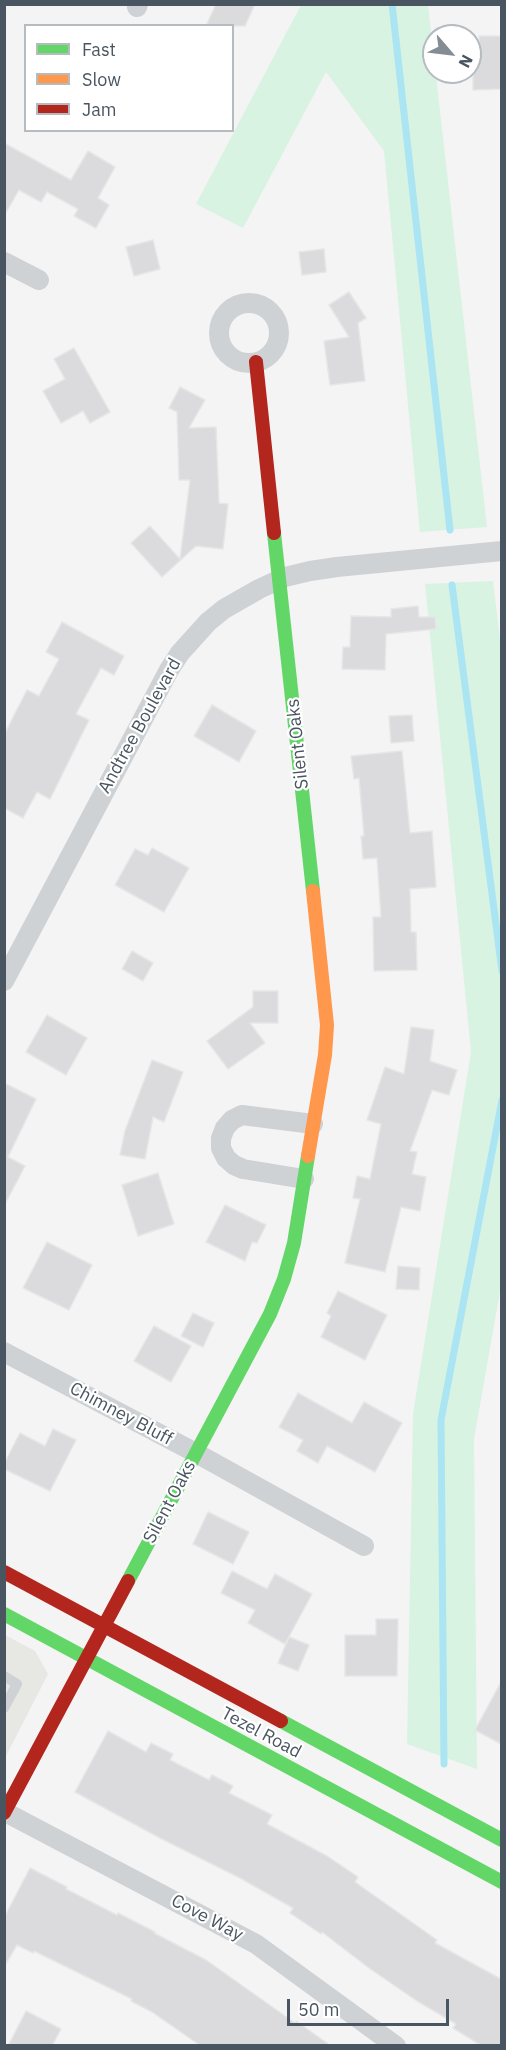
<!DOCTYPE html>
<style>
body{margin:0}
#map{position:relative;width:506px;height:2050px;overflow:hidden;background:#f4f4f4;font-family:"IBM Plex Sans",sans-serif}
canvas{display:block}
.frame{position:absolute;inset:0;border:6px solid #495661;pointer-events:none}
.legend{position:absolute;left:24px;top:24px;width:210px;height:108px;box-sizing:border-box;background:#fff;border:2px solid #b6bbc0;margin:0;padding:8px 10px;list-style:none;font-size:18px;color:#495661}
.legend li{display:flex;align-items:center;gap:12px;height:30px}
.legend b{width:30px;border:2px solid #b6bbc0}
.north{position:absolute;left:422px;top:24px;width:60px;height:60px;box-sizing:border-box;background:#fff;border:2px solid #b6bbc0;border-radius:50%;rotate:118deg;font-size:16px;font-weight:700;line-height:24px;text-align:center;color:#495661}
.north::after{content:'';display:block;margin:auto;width:21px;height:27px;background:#858d94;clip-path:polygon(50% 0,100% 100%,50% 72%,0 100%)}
.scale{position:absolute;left:287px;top:1999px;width:162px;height:27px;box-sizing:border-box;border:3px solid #495661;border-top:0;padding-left:8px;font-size:18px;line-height:21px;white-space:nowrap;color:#495661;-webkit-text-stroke:4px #fff;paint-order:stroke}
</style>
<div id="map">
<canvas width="506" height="2050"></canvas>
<div class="frame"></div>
<ul class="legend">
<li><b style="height:8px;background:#63d668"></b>Fast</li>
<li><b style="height:8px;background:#ff974d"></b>Slow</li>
<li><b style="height:8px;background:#b3261e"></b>Jam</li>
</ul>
<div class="north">N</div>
<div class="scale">50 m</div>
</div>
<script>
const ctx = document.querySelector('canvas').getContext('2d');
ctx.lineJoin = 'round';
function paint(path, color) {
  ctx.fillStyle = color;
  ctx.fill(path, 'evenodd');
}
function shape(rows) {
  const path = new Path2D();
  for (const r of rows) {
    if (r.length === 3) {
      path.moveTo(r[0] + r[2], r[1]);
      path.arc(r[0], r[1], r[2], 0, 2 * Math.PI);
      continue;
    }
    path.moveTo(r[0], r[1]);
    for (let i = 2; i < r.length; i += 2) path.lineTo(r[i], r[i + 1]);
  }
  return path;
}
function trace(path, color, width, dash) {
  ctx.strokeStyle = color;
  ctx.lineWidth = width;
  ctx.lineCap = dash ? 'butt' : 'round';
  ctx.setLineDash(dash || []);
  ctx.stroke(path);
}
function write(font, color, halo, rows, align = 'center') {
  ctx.font = font + ' "IBM Plex Sans",sans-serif';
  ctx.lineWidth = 4.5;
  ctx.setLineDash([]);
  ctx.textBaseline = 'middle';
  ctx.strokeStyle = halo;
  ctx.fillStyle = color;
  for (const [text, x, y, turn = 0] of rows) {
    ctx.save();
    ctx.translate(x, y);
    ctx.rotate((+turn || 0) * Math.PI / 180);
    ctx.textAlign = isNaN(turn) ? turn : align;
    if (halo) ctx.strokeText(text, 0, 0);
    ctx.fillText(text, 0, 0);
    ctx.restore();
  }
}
paint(shape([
 [5,1635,35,1651,48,1674,5,1758]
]), '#e7e7e3');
paint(shape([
 [301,5,428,5,487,527,420,532,384,151,326,72,243,228,196,204],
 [493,581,502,657,502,1280,474,1439,477,1769,407,1744,413,1414,471,1052,425,584]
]), '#d8f3e2');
trace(shape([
 [392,4,450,530],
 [452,585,502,971],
 [444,1764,441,1420,502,1100]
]), '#abe4f2', 7);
const building = shape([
 [216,4,255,4,245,26,206,26,216,4],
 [479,36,501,36,501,89,473,90,473,72,470,72,470,55,479,55,479,36],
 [4,143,71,180,88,151,115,167,98,198,109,205,96,228,74,216,78,209,47,192,41,202,19,190,4,216,4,143],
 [153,240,160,269,134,276,126,247,153,240],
 [324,249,326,272,302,275,299,252,324,249],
 [349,292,366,318,358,323,365,381,330,385,324,341,349,337,329,305,349,292],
 [74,348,110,412,90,423,83,411,61,423,43,391,65,379,54,359,74,348],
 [180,387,205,400,189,428,216,427,219,503,228,504,223,549,196,546,162,577,131,543,150,526,180,559,190,480,179,480,177,412,169,408,180,387],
 [418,606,419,617,435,617,436,629,386,634,385,670,342,669,343,647,350,647,351,616,391,617,391,609,418,606],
 [62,622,124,656,114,675,101,668,76,714,89,720,61,777,50,799,37,792,23,818,4,808,4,735,27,690,39,696,59,659,46,652,62,622],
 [212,705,256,731,239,762,194,736,212,705],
 [412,715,414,741,391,743,389,716,412,715],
 [402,751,410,833,432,831,436,887,410,889,411,932,416,932,417,970,374,971,373,917,381,917,377,858,363,859,361,836,364,836,359,778,354,779,351,756,402,751],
 [152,848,189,868,164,912,115,885,135,849,148,855,152,848],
 [132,951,153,963,143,981,122,969,132,951],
 [253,991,278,991,278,1023,250,1023,265,1043,228,1069,207,1041,253,1007,253,991],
 [47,1015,87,1038,66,1075,26,1052,47,1015],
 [411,1027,434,1030,430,1061,457,1070,449,1095,432,1090,410,1151,417,1152,412,1174,426,1177,420,1211,401,1207,385,1272,345,1263,360,1199,353,1198,357,1176,370,1179,381,1124,367,1120,385,1067,404,1074,411,1027],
 [152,1060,183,1072,164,1122,153,1117,145,1159,120,1155,125,1131,152,1060],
 [4,1083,36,1099,8,1157,25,1166,4,1206,4,1083],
 [158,1173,174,1224,138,1236,122,1185,158,1173],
 [225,1205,266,1225,257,1243,252,1242,245,1261,206,1242,225,1205],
 [47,1242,92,1265,69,1310,23,1288,47,1242],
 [398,1266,420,1268,419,1290,396,1289,398,1266],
 [338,1291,387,1315,365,1360,321,1337,331,1316,327,1313,338,1291],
 [193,1313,214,1323,203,1347,181,1336,193,1313],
 [154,1326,191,1346,171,1382,134,1361,154,1326],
 [298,1393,352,1423,364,1402,402,1423,375,1472,327,1446,318,1463,297,1451,303,1440,279,1427,298,1393],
 [53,1429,76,1440,50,1491,4,1469,4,1464,20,1433,45,1446,53,1429],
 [208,1512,249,1532,233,1564,193,1544,208,1512],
 [232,1571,267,1589,275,1574,312,1594,285,1644,248,1623,255,1610,221,1593,232,1571],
 [376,1619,398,1619,397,1676,345,1676,345,1635,376,1635,376,1619],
 [289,1637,309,1645,298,1671,278,1663,289,1637],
 [501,1682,501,1744,475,1730,501,1682],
 [108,1731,146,1752,151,1743,173,1754,170,1760,209,1780,212,1775,233,1786,229,1793,272,1815,267,1824,327,1856,358,1877,355,1882,437,1940,435,1943,501,1979,501,2046,482,2046,453,2028,456,2024,417,2001,369,1968,322,1932,321,1934,290,1913,293,1908,240,1878,160,1838,75,1792,108,1731],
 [30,1868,67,1887,66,1889,117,1915,118,1913,155,1932,154,1933,206,1960,295,2023,296,2021,331,2046,201,2046,152,2012,131,2001,132,1999,34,1951,33,1953,17,1945,4,1967,4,1918,30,1868],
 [26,2011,61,2029,52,2046,8,2046,26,2011]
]);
paint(building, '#dbdbdd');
trace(building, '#e5e6e6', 1.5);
trace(shape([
 [4,1676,17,1684,4,1708]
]), '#cfd2d4', 10);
trace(shape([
 [137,7,138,4],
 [4,262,39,280],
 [249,333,30],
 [4,981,169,670,180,653,208,622,224,609,259,589,285,577,310,571,337,567,502,551],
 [304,1179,243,1169,234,1165,226,1158,221,1148,221,1138,225,1128,232,1120,242,1115,313,1124],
 [4,1352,196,1453,364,1546],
 [5,1812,256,1944,396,2046]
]), '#cfd2d4', 20);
trace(shape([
 [274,533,313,891],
 [128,1581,270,1314,284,1279,294,1243,308,1156],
 [4,1614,502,1882],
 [281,1721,502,1840]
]), '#63d668', 14);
trace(shape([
 [308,1156,325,1055,327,1025,313,891]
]), '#ff974d', 14);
trace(shape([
 [256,362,274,533],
 [4,1572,281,1721],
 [4,1813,128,1581]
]), '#b3261e', 14);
write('18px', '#495661', '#fff', [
 ["Andtree Boulevard",140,726,-61],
 ["Silent Oaks",298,744,-96],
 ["Chimney Bluff",121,1414,28],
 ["Silent Oaks",170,1502,-62],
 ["Tezel Road",261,1733,28],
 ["Cove Way",207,1918,28]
]);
</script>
